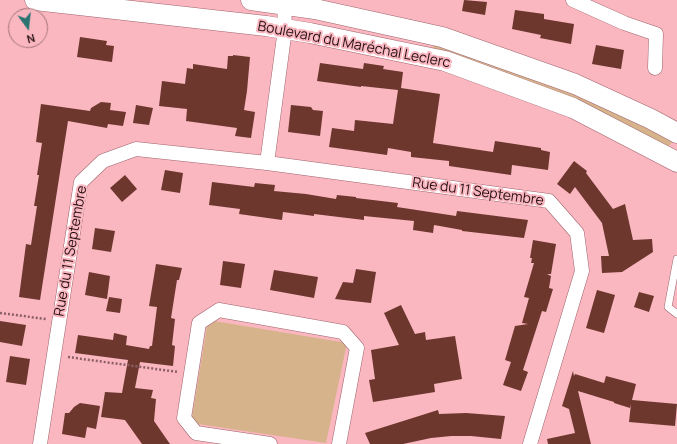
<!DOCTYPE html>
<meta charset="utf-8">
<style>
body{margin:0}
#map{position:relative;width:677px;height:444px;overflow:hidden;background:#fab7c0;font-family:Manrope,sans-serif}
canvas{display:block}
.north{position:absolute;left:8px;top:8px;width:40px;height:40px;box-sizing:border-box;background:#fab7c0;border:1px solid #a5747b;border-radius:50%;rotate:165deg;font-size:11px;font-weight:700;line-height:16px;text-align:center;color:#260f13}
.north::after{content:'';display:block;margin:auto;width:14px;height:18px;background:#2a7370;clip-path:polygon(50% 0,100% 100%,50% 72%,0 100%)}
</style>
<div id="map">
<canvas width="677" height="444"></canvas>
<div class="north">N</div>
</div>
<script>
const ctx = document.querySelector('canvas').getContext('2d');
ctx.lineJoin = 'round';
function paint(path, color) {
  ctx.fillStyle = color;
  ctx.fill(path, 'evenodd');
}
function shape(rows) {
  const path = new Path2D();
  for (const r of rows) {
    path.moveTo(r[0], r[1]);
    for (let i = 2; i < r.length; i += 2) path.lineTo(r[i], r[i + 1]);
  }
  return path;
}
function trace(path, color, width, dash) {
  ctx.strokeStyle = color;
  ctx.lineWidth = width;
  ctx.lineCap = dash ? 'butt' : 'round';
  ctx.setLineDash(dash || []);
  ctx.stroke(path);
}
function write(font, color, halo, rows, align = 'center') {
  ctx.font = font + ' Manrope,sans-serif';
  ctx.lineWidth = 4;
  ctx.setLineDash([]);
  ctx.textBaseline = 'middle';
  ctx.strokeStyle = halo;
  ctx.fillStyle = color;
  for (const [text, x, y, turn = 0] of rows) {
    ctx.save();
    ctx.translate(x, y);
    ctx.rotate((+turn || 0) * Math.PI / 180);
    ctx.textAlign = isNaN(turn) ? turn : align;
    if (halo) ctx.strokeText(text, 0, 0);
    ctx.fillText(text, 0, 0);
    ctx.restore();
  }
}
paint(shape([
 [434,45,496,65,587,100,673,141,668,147,431,52],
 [208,320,347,343,326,443,191,423]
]), '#d6b38b');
paint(shape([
 [464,0,487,2,485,15,462,11],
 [515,10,544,14,544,19,574,24,571,44,540,38,541,35,512,29],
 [80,37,107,41,106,45,114,46,112,62,77,57],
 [596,45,624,50,621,69,592,64],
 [233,55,250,57,247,91,244,110,255,112,251,138,235,136,237,128,186,121,187,109,159,106,162,81,185,84,187,68,193,69,193,64,227,69,228,56,233,56],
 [320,63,363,69,364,63,384,66,383,69,403,72,401,88,440,94,433,143,493,152,495,141,541,148,541,150,550,152,548,170,512,165,511,175,449,166,449,161,411,157,411,152,388,148,387,155,329,147,332,128,354,131,355,120,393,124,398,90,361,86,361,87,317,81],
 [101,102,111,103,110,110,126,112,123,126,108,124,107,128,68,121,40,300,19,297,26,244,31,245,37,206,34,206,39,175,37,175,42,143,36,142,41,104,90,111,91,108],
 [136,105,153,108,149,125,133,123],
 [291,105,311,107,313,110,323,111,320,136,288,132],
 [574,161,587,171,586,173,613,209,625,204,633,240,652,239,653,252,622,272,602,273,601,256,609,256,602,223,575,187,570,194,557,184],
 [165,170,183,173,180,193,161,190],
 [125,175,137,189,122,202,110,188],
 [212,182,254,187,255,183,275,185,274,191,306,194,336,199,337,195,356,197,356,198,398,203,397,207,456,216,457,211,528,220,524,238,462,231,462,230,434,225,433,233,413,230,414,221,364,216,364,220,314,214,314,216,283,212,282,220,239,214,240,209,209,205],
 [95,228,115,231,111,252,92,249],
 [533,240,556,244,551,274,547,274,551,276,549,288,553,289,546,312,542,311,523,370,528,372,521,391,503,385,511,362,505,360,515,326,528,324,522,323,529,298,524,297,534,263,531,263,532,258,530,258],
 [223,261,245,264,241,288,220,285],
 [156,264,182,268,179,280,177,280,171,318,175,319,172,345,175,346,173,366,140,362,135,388,153,390,151,398,156,399,154,421,170,444,142,444,125,420,101,417,105,392,122,393,128,360,75,353,78,335,113,340,114,333,127,336,126,345,149,349,150,346,152,346,157,307,149,306],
 [356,269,376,272,371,303,335,299,343,282,353,283],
 [274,270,318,277,314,298,270,290],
 [89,272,110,276,107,299,85,295],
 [597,290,615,295,604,333,586,328],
 [639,292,654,296,649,312,634,307],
 [109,297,122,299,120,313,106,311],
 [401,305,415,334,425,332,426,340,455,336,462,379,434,384,435,392,373,402,369,380,375,379,371,350,399,345,384,313],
 [0,321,26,325,22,346,0,342],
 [10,356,30,359,26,385,6,382],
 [573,371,574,376,575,374,604,383,606,376,636,384,632,400,677,404,675,426,629,422,631,404,630,408,614,403,614,402,578,391,591,444,548,444,547,439,575,433,569,409,562,406],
 [80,403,100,406,96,429,87,427,85,438,62,434,65,413,69,413,74,407],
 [438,410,439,414,466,413,505,416,501,439,471,436,451,436,431,438,403,444,370,444,365,433]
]), '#6d372e');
const service = shape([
 [677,259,668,307,677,314]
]);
const minor = shape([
 [573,0,624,23,656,34,655,68],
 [267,163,285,29,284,0],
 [40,444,81,182,103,161,136,149,267,163,549,201,577,233,582,271,530,444],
 [270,444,196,433,184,418,199,323,219,310,343,332,357,348,339,444]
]);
const secondary = shape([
 [35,0,266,26,310,33,445,61,573,108,677,162],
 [251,0,315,9,442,37,575,84,651,119,677,133]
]);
trace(service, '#9f636c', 8);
trace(minor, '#9f636c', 15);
trace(secondary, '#9f636c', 21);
trace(shape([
 [0,313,46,319],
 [68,357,178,372]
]), '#8b5f66', 2.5, [2, 2]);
trace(service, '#fff', 7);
trace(minor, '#fff', 14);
trace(secondary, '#fff', 20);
write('14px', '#260f13', '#fab7c0', [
 ["Boulevard du Maréchal Leclerc",354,45,11],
 ["Rue du 11 Septembre",478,192,8],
 ["Rue du 11 Septembre",71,251,-80]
]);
</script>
